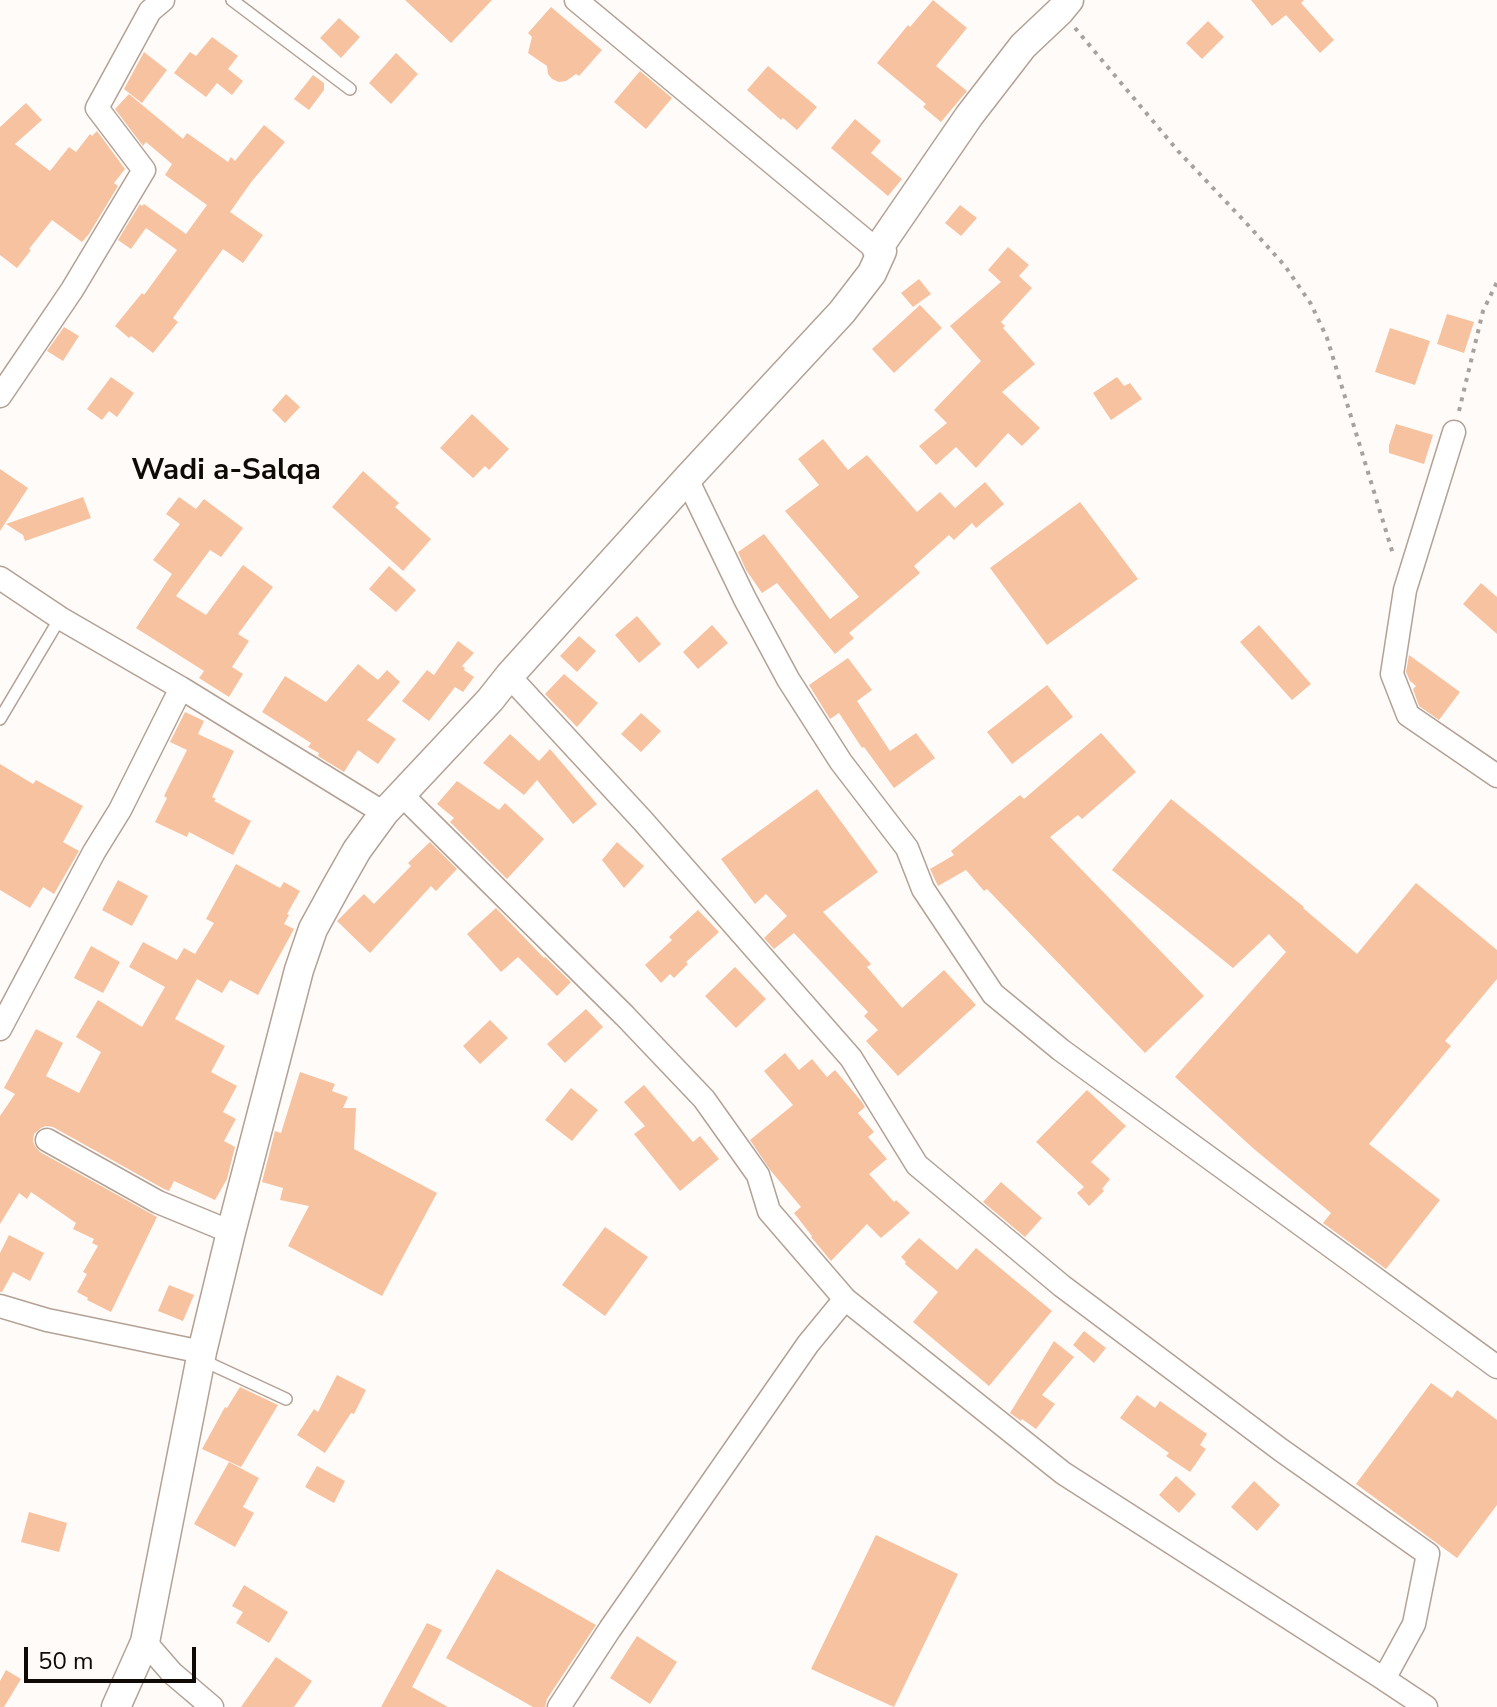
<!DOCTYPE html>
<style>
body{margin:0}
#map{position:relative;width:1497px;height:1707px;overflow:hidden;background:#fffbf8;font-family:"Nunito Sans",sans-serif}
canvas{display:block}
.scale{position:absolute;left:24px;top:1647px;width:172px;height:36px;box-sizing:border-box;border:4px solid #100a07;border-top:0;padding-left:10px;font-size:24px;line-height:28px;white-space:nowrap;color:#100a07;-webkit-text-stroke:6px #fffbf8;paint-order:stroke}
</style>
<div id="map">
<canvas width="1497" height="1707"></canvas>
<div class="scale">50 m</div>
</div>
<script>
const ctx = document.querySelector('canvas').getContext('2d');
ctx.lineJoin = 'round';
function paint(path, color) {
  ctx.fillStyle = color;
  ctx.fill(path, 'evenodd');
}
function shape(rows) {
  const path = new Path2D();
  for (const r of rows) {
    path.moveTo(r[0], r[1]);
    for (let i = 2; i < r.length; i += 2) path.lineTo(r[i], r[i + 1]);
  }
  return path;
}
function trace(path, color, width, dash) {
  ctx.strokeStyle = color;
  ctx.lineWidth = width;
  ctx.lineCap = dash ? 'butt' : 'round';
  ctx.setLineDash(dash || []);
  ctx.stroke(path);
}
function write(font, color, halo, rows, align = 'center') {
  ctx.font = font + ' "Nunito Sans",sans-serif';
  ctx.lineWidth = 8;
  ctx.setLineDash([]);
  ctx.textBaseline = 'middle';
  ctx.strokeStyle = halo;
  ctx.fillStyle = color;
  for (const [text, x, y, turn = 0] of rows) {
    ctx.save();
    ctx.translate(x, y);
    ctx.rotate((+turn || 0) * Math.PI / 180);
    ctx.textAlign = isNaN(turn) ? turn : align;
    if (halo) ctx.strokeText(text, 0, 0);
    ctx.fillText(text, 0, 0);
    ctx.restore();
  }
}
paint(shape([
 [405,0,492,0,451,43],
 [933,0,967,28,936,66,967,91,941,122,923,107,926,104,877,63,908,25,910,27],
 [1251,0,1304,0,1301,3,1334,40,1320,53,1286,15,1272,26],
 [551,7,602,50,579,76,576,74,566,81,559,82,552,79,548,74,547,66,528,53,532,37,528,33],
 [339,18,360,37,341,58,320,38],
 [1208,21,1224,37,1202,59,1186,43],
 [212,37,238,56,228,69,243,81,232,95,217,83,206,97,174,73,190,52,196,56],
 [144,52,167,70,142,103,124,89],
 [396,53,418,74,391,104,369,83],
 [768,66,817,107,797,130,783,118,781,120,747,90],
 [640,71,672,98,646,129,614,102],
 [313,75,324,83,324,90,309,110,294,99],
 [129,94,183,139,187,133,228,162,231,157,235,161,264,125,285,142,252,181,230,212,263,235,243,263,223,249,173,318,178,322,153,353,131,336,129,338,115,326,142,293,144,295,177,250,146,228,131,249,118,240,140,204,142,206,144,204,186,234,207,205,165,175,172,164,146,142,143,146,115,109],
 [26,103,42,120,15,144,50,171,69,147,76,152,90,134,92,136,97,131,125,169,114,183,118,186,89,234,82,242,52,220,29,249,31,250,17,268,0,255,0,127],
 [855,119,881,141,871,153,902,179,888,196,831,148],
 [960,205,977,218,961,236,945,223],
 [1008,247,1029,265,1019,276,1032,288,1001,322,1005,326,1003,328,1035,364,1002,392,1040,428,1022,446,1008,433,976,468,956,447,936,465,919,446,947,423,934,410,981,361,950,326,1001,282,988,270],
 [919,279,931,294,913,307,901,293],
 [920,305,942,328,894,373,872,349],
 [1447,314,1474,322,1464,353,1437,344],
 [64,327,79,336,63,361,47,351],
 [1390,328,1430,341,1415,385,1375,372],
 [111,377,134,393,117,417,109,411,102,420,87,409],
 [1117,377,1124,386,1130,383,1142,399,1111,420,1093,393],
 [286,394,300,407,285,423,272,410],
 [472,414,509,449,489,470,485,466,473,478,440,448],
 [1396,424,1433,435,1424,464,1389,453,1389,445],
 [823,439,848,470,867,455,917,512,940,492,955,508,985,482,1004,504,976,528,972,523,954,540,949,535,914,566,920,573,849,633,854,638,835,654,777,583,762,593,746,570,738,552,764,534,830,619,859,597,785,511,819,485,798,459],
 [0,469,28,488,0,531],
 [363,471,399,503,395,507,431,539,403,571,332,507],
 [83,497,91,518,25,541,23,535,6,524],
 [179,497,196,509,204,499,243,528,221,557,210,550,176,596,206,615,243,565,273,587,238,634,249,641,232,667,243,674,229,697,199,678,204,671,136,628,172,574,153,560,180,524,166,514],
 [1080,502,1138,579,1047,645,990,568],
 [389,566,416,590,396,612,369,589],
 [1481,583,1497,597,1497,634,1463,604],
 [637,616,661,644,639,663,615,635],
 [712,625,728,643,698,669,683,652],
 [1259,625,1311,684,1292,700,1240,642],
 [579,636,596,651,577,672,560,656],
 [458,641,474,653,462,666,465,668,464,670,474,677,463,692,455,687,429,721,402,701,427,670,434,675],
 [1409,655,1460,692,1439,720,1419,706,1413,689,1416,686,1410,681,1406,672],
 [848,658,872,690,857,701,890,751,916,733,935,758,894,788,864,747,862,748,839,713,830,719,809,685],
 [358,664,378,680,387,670,400,682,367,720,396,739,378,764,358,750,344,772,318,756,319,753,308,747,311,743,262,712,285,676,326,702],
 [564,674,598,703,577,727,545,694],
 [1047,685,1073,717,1012,764,987,732],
 [185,712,204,721,198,734,234,751,212,797,216,799,214,801,251,821,233,855,189,832,187,837,155,822,167,798,164,796,187,750,170,742],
 [641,713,661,731,641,752,621,734],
 [1101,733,1136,772,1082,819,1078,815,1050,837,1204,996,1145,1053,987,889,984,891,966,870,938,886,930,869,954,855,951,851,1020,795,1024,799],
 [510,734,539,761,550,749,597,804,573,824,537,780,524,795,483,763],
 [0,764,33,784,36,780,83,806,63,842,79,851,54,894,43,887,30,908,0,890],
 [457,781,499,810,505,803,544,839,507,879,450,822,454,818,437,804],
 [817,789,878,872,823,912,871,964,867,967,902,1008,944,970,976,1005,898,1076,866,1041,878,1030,864,1016,868,1012,794,933,774,949,764,938,787,916,766,894,755,904,721,859],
 [1171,799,1304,907,1303,908,1357,954,1416,883,1497,950,1497,979,1445,1041,1451,1046,1369,1144,1440,1200,1386,1269,1323,1223,1331,1213,1254,1149,1175,1077,1286,952,1269,934,1233,968,1112,870],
 [430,842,457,869,436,891,431,886,370,953,337,921,364,894,374,904,411,866,408,863],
 [617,842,644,866,624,888,602,860],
 [236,864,280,888,284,882,300,891,287,914,289,915,284,924,294,929,258,995,230,980,222,993,197,979,175,1019,225,1046,211,1072,237,1086,223,1112,236,1119,224,1141,235,1147,227,1179,215,1200,174,1181,169,1191,164,1189,53,1127,46,1126,41,1128,34,1134,33,1141,35,1146,40,1152,157,1217,111,1312,87,1300,88,1298,77,1292,87,1274,83,1272,98,1246,92,1243,94,1239,73,1229,76,1223,31,1192,27,1199,19,1193,0,1224,0,1116,15,1094,4,1088,36,1029,63,1043,46,1076,79,1093,101,1052,76,1037,98,1000,142,1027,165,987,129,967,143,942,177,960,184,948,195,954,214,923,206,919],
 [118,880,148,896,132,926,102,910],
 [496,908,544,958,545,957,571,982,557,996,518,957,501,972,467,934],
 [698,910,719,932,686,962,688,964,674,978,670,974,661,983,645,965,672,940,669,937],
 [91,946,120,962,103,993,74,978],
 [735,967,766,999,736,1028,705,996],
 [586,1009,603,1027,565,1063,547,1044],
 [490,1020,508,1038,480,1064,463,1046],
 [785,1053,799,1070,812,1059,827,1077,835,1070,862,1102,865,1107,858,1113,874,1132,868,1137,887,1159,869,1174,894,1202,896,1200,910,1213,881,1238,867,1224,831,1261,811,1237,812,1236,794,1213,801,1207,771,1171,750,1140,793,1105,764,1071],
 [300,1072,335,1084,332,1091,348,1097,343,1108,356,1108,354,1149,437,1193,382,1296,288,1246,309,1206,280,1200,283,1188,262,1182,275,1131,281,1133],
 [644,1085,693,1142,700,1136,719,1159,680,1191,634,1134,645,1126,624,1102],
 [571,1088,598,1110,572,1141,545,1120],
 [1087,1090,1126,1126,1091,1162,1110,1179,1102,1189,1104,1191,1089,1206,1077,1193,1084,1187,1036,1142],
 [1001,1182,1042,1218,1025,1237,983,1202],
 [605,1227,648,1257,605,1316,562,1285],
 [9,1235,44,1253,30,1281,13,1272,2,1292,0,1292,0,1253],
 [919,1238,957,1270,976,1248,1052,1311,989,1386,913,1322,938,1292,905,1264,906,1262,901,1257],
 [169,1285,194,1295,183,1321,158,1311],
 [1084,1331,1106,1348,1094,1363,1073,1345],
 [1054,1341,1074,1357,1042,1395,1055,1404,1036,1429,1022,1419,1021,1421,1010,1413],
 [337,1375,366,1390,354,1414,351,1413,325,1453,297,1435,314,1409,318,1412],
 [1431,1383,1452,1398,1457,1390,1497,1420,1497,1505,1457,1558,1356,1484],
 [240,1387,278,1405,241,1467,202,1449,225,1407,227,1408],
 [1137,1395,1155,1408,1160,1401,1207,1434,1200,1445,1206,1449,1190,1472,1166,1456,1169,1453,1120,1418],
 [229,1462,259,1478,243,1507,254,1513,235,1547,194,1524],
 [317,1466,345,1481,334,1503,305,1487],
 [1176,1476,1196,1494,1179,1513,1159,1495],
 [1254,1481,1280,1505,1257,1531,1231,1507],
 [29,1512,67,1523,59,1552,21,1542],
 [876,1535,958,1574,894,1707,811,1669],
 [497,1569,596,1625,547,1699,545,1707,533,1707,446,1658],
 [244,1585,288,1612,269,1643,236,1623,243,1612,232,1606],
 [427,1623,442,1630,412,1687,448,1707,381,1707],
 [637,1636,677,1662,650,1704,610,1678],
 [276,1657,312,1681,294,1707,241,1707],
 [6,1670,21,1679,4,1707,0,1707,0,1681]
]), '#f7c2a0');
const service = shape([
 [232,0,350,89],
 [0,719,60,618],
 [202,1360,286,1399]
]);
const minor = shape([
 [576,0,877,250],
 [0,396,72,290,144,170,97,108,150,11,163,0],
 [1454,432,1405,590,1392,674,1408,715,1497,776],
 [687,479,745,599,788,679,841,762,907,848,923,889,993,994,1061,1050,1497,1367],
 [0,578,60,618,181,688,384,813],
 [509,676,643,821,851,1058,917,1165,1062,1286,1281,1450,1428,1554,1414,1624,1384,1679,1426,1707],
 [401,794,625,1016,704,1099,758,1175,769,1211,845,1299,808,1344,610,1629,559,1707],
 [0,1029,94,852,120,810,181,688],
 [47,1140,158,1202,231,1232],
 [845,1299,1063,1473,1384,1679],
 [0,1306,47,1320,202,1352],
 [145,1642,172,1673,212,1707]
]);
const tertiary = shape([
 [116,1707,145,1642,202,1352,231,1232,299,970,313,929,336,887,357,850,384,813,490,700,509,676,687,479,842,312,872,273,882,251,877,250,969,116,1023,46,1060,11,1069,0]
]);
trace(service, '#b3a195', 14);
trace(minor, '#b3a195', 25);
trace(tertiary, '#b3a195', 31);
trace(shape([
 [1075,28,1178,151,1248,225,1285,266,1311,304,1327,338,1393,554],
 [1459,411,1483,311,1497,282]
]), '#a7a29f', 4, [4, 6]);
trace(service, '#fff', 11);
trace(minor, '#fff', 22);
trace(tertiary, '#fff', 28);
write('bold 30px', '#100a07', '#fffbf8', [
 ["Wadi a-Salqa",226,472]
]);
</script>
